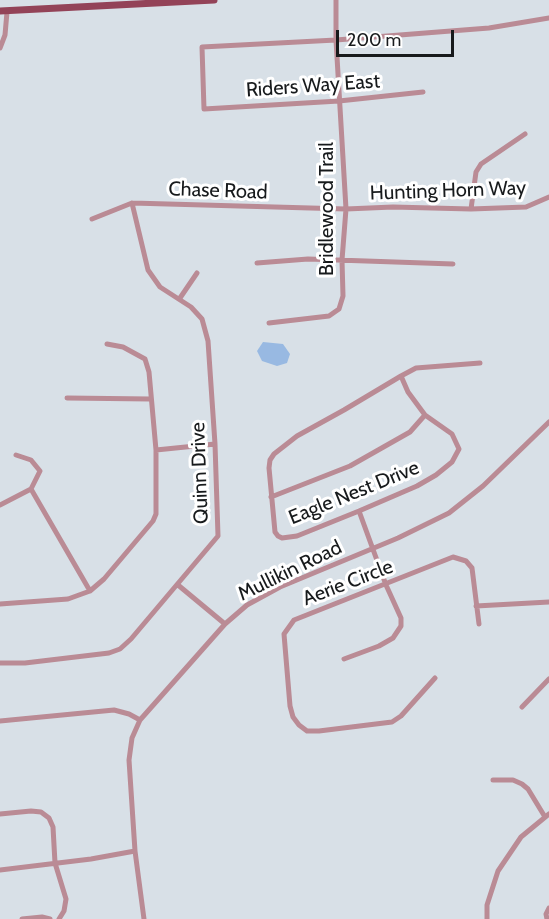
<!DOCTYPE html>
<style>
body{margin:0}
#map{position:relative;width:549px;height:919px;overflow:hidden;background:#d8e0e7;font-family:Cabin,sans-serif}
canvas{display:block}
.scale{position:absolute;left:336px;top:30px;width:118px;height:27px;box-sizing:border-box;border:3px solid #171a1c;border-top:0;padding-left:8px;font-size:18px;line-height:21px;white-space:nowrap;color:#171a1c;-webkit-text-stroke:4px #fff;paint-order:stroke}
</style>
<div id="map">
<canvas width="549" height="919"></canvas>
<div class="scale">200 m</div>
</div>
<script>
const ctx = document.querySelector('canvas').getContext('2d');
ctx.lineJoin = 'round';
function paint(path, color) {
  ctx.fillStyle = color;
  ctx.fill(path, 'evenodd');
}
function shape(rows) {
  const path = new Path2D();
  for (const r of rows) {
    path.moveTo(r[0], r[1]);
    for (let i = 2; i < r.length; i += 2) path.lineTo(r[i], r[i + 1]);
  }
  return path;
}
function trace(path, color, width, dash) {
  ctx.strokeStyle = color;
  ctx.lineWidth = width;
  ctx.lineCap = dash ? 'butt' : 'round';
  ctx.setLineDash(dash || []);
  ctx.stroke(path);
}
function write(font, color, halo, rows, align = 'center') {
  ctx.font = font + ' Cabin,sans-serif';
  ctx.lineWidth = 6;
  ctx.setLineDash([]);
  ctx.textBaseline = 'middle';
  ctx.strokeStyle = halo;
  ctx.fillStyle = color;
  for (const [text, x, y, turn = 0] of rows) {
    ctx.save();
    ctx.translate(x, y);
    ctx.rotate((+turn || 0) * Math.PI / 180);
    ctx.textAlign = isNaN(turn) ? turn : align;
    if (halo) ctx.strokeText(text, 0, 0);
    ctx.fillText(text, 0, 0);
    ctx.restore();
  }
}
paint(shape([
 [263,342,283,344,290,354,287,363,277,366,262,361,257,351]
]), '#98b9e2');
trace(shape([
 [0,48,5,35,7,12],
 [423,92,339,101,204,109,202,47,336,40,489,28,549,18],
 [471,209,476,172,481,164,525,134],
 [92,219,132,203,346,209,393,207,471,209,526,207,549,197],
 [257,263,308,259,453,264],
 [180,298,197,273],
 [269,323,329,316,339,309,343,296,342,260,346,209,336,40,336,0],
 [401,376,408,392,425,415,452,434,459,449,452,462,436,475,417,486,359,511,297,536,282,538,278,536,275,532,269,468,270,460,274,454,297,436,344,410,401,376,416,368,480,363],
 [67,398,150,399],
 [156,450,215,444],
 [31,489,90,591],
 [271,497,350,466,410,432,425,415],
 [0,505,31,489,40,471,31,460,16,455],
 [178,585,225,624],
 [0,604,68,599,90,591,104,579,153,521,156,514,156,450,149,372,145,359,123,347,107,344],
 [476,606,549,602],
 [344,659,379,646,393,638,401,626,401,618,386,585,359,511],
 [0,663,25,663,109,653,120,649,131,639,218,536,215,444,208,341,202,319,191,307,160,287,148,270,132,203],
 [435,678,401,716,392,722,319,731,307,731,299,725,293,717,290,706,284,634,294,620,453,557,466,561,472,568,479,624],
 [522,707,549,679],
 [0,721,114,710,129,714,140,720],
 [493,780,513,780,522,784,528,789,545,817],
 [0,814,31,811,41,812,49,818,53,827,55,863,66,899,64,911,59,919],
 [0,870,91,859,135,851],
 [22,919,42,917,50,919],
 [144,919,135,851,129,760,132,738,140,720,225,624,247,605,280,587,398,538,449,513,483,486,549,422],
 [487,919,487,905,498,871,521,837,549,814],
 [547,919,546,914,549,908]
]), '#ba8b95', 5);
trace(shape([
 [0,11,214,0]
]), '#934358', 7);
write('20px', '#171a1c', '#fff', [
 ["Riders Way East",313,86,-4],
 ["Chase Road",218,191,2],
 ["Hunting Horn Way",448,191,-2],
 ["Bridlewood Trail",327,209,-90],
 ["Quinn Drive",200,473,-92],
 ["Eagle Nest Drive",354,493,-22],
 ["Mullikin Road",290,571,-26],
 ["Aerie Circle",348,583,-21]
]);
</script>
